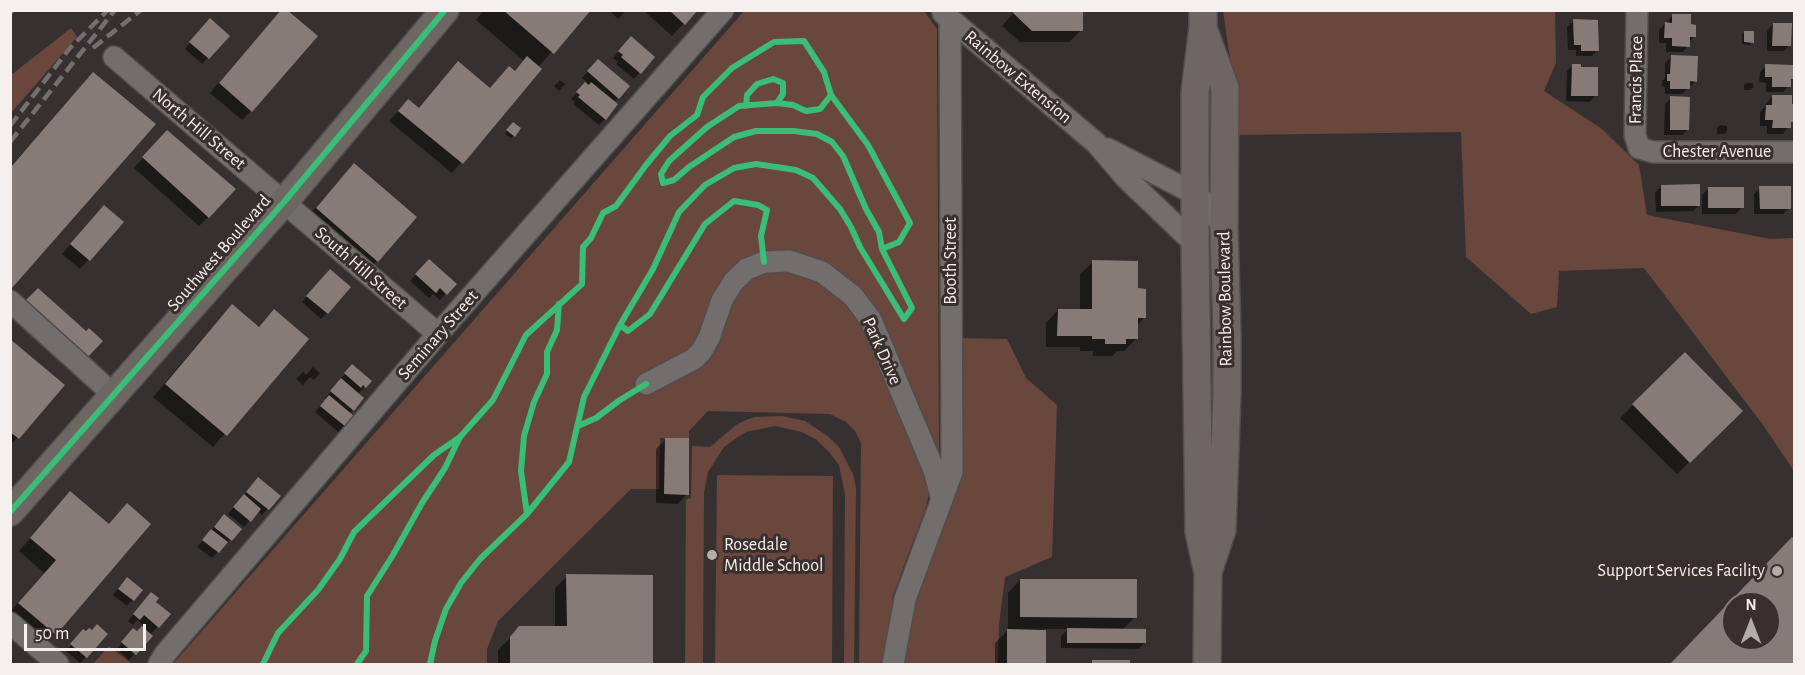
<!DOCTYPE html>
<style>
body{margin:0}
#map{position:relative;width:1805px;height:675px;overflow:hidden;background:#363130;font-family:"Alegreya Sans",sans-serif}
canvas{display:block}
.frame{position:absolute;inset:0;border:12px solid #f5efed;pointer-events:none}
.north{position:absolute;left:1721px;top:591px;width:60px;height:60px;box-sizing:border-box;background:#39302d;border:2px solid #847c7a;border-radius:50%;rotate:0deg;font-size:16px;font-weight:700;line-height:24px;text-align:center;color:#f5efed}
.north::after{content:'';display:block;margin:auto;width:21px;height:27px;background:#b2acab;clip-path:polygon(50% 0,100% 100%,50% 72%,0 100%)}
.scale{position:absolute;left:24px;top:624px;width:122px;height:27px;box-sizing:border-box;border:3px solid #f5efed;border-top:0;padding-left:8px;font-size:18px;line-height:21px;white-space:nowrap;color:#f5efed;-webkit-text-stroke:4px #39302d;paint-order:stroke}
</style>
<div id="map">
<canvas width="1805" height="675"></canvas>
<div class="frame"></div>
<div class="north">N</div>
<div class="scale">50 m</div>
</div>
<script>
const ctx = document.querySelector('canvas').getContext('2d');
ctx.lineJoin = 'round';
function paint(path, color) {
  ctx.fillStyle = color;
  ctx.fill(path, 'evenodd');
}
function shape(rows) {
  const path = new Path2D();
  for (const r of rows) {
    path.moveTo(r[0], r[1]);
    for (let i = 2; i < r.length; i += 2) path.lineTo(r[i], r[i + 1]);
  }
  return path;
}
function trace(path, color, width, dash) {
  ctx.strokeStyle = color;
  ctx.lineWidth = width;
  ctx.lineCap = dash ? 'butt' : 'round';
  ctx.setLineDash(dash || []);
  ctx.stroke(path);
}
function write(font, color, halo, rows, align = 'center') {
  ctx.font = font + ' "Alegreya Sans",sans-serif';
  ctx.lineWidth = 6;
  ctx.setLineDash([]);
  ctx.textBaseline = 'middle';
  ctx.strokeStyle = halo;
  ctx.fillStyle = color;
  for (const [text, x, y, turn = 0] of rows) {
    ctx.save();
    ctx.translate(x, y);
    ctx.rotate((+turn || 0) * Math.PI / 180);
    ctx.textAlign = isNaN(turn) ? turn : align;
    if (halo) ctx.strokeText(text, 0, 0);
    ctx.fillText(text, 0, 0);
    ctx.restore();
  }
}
paint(shape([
 [744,11,924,11,937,29,939,452,925,510,893,595,885,664,859,664,861,443,855,431,846,422,830,414,708,411,689,431,689,438,660,438,659,489,631,489,498,621,487,649,487,664,173,664],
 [1223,11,1555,11,1556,63,1544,91,1602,129,1639,165,1647,215,1770,239,1794,238,1794,471,1763,425,1644,268,1559,271,1557,307,1531,314,1466,257,1461,132,1234,135,1233,79],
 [71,28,77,37,11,113,11,75],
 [957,338,1007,339,1026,378,1057,405,1052,557,1005,577,999,625,998,664,904,664,909,631,917,591,951,497],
 [782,416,805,421,829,437,839,447,853,474,856,488,854,664,844,664,845,495,839,465,829,452,817,440,802,432,775,426,746,432,735,439,724,447,708,472,704,493,703,664,685,664,686,501,687,499,691,498,692,446,710,447,736,425,746,420,755,417],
 [717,475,833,476,832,664,715,664],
 [109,646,132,664,93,664]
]), '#6a473d');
paint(shape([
 [484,10,589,10,538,67,540,69,452,173,389,121,408,101,418,109,490,89,514,72,524,61,476,20],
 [609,10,626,10,618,19],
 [643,10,696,10,672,36],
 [1016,10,1081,30,1069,42,1020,42,1002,26],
 [1673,15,1689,26,1694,36,1683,52,1666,52,1666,43,1659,43,1659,30],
 [274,19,251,111,242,120,210,93],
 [1573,21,1598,50,1592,56,1576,56,1576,50,1568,50,1567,27],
 [1773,24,1790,45,1784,51,1767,51,1767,31],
 [204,26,208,58,202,64,185,49],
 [1744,32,1752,42,1749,45,1742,44,1742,35],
 [625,44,653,57,634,79,616,64,618,62,613,58],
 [1671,57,1696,81,1682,94,1665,94,1665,87,1662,86,1662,81,1665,78,1665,63],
 [1573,65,1596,95,1590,102,1566,101,1567,71],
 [1766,66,1793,78,1789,82,1789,86,1783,92,1766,92,1766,83,1759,82,1760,72],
 [592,67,628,87,613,103,605,119,599,125,573,104,575,102,571,99,587,82,582,78],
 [93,74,154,124,10,288,10,167],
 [560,80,565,84,559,91,554,86],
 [1747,83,1753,83,1753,88,1750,90,1744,90,1744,85],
 [1772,96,1792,121,1783,134,1767,134,1767,126,1760,126,1760,113],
 [1671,98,1688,129,1682,135,1664,135,1665,104],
 [1720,125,1727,126,1727,131,1724,134,1717,134,1717,128],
 [510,126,514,136,511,138,505,134],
 [158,141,208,217,199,226,134,168],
 [354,165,377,261,360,278,299,226],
 [1661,186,1699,205,1693,211,1656,212,1655,193],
 [1760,188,1789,208,1783,214,1754,214,1754,194],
 [1708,189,1742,207,1736,214,1702,214,1702,195],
 [95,216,122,222,80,269,62,254],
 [1093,262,1137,290,1145,317,1136,326,1136,339,1124,351,1117,351,1112,356,1093,356,1093,351,1080,351,1080,347,1046,347,1046,323,1058,310,1080,310,1080,274],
 [423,267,455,284,440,300,433,294,429,298,410,281],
 [324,277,327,313,321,319,302,302],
 [274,311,307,339,213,447,153,397,220,318,258,328],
 [10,341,18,437,10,445],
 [1685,354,1741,411,1677,474,1620,418],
 [353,366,370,381,358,394,353,410,349,414,344,426,338,432,315,412,327,399,325,398,340,381,339,380],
 [313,367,320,373,314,380,310,377,303,385,296,379,303,372,306,375],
 [666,439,687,494,678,504,656,503,656,449],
 [252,485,279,496,262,515,257,511,244,527,228,514],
 [70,493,108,526,149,524,43,646,10,619,10,612,44,573,19,551],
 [218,522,240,529,212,558,197,547],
 [1792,539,1794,541,1794,664,1671,664],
 [1733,603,1769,603,1769,639,1733,639],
 [567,576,651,576,651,664,498,664,498,650,520,628,555,628,555,588],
 [1020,580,1135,617,1122,630,1145,642,1139,649,1061,648,1061,636,1068,629,1044,629,1044,664,995,664,995,643,1008,630,1008,593],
 [121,585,141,590,127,606,113,595],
 [145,600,154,602,168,614,129,660,117,649,127,636,137,633,144,626,137,620,133,625,128,621],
 [78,637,86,657,80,663,66,651],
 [1093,662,1128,662,1128,664,1090,664]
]), '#0007');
paint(shape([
 [281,10,287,10,318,36,252,112,219,83],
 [503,10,591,10,554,54],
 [669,10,698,10,685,25],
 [1015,10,1083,10,1083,31,1032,31,1013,13],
 [1672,14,1691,14,1691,24,1696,25,1696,37,1690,37,1690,47,1672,46,1672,38,1664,38,1665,22,1672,23],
 [210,18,230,36,209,59,189,42],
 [1573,19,1598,20,1599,51,1581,51,1581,45,1574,45],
 [1773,23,1792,23,1791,46,1772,46],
 [1744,31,1754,31,1754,43,1744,42],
 [631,36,655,57,641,74,621,57,623,55,618,51],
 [1671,55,1698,56,1697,82,1690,81,1690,89,1670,89,1670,81,1667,81,1667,74,1670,74],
 [527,56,542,69,463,164,398,111,408,99,419,108,458,61,490,88,509,66,515,71],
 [598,59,630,86,619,99,587,71],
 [1572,64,1581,64,1581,67,1598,67,1598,96,1571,96],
 [1765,64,1794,65,1794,79,1791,79,1791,87,1772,87,1772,77,1765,77],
 [93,72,156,124,12,288,10,287,10,168],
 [585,82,589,85,591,82,618,104,606,120,578,97,580,95,576,92],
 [1772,95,1792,95,1792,104,1794,104,1794,122,1791,122,1791,128,1772,128,1773,120,1765,120,1766,105,1772,105],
 [1670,96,1690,97,1689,130,1670,130],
 [513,122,521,128,515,137,506,130],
 [167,130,236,189,209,218,142,157],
 [354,163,417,217,378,262,316,208],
 [1700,184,1700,206,1661,206,1661,185],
 [1759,186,1791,186,1791,209,1760,209],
 [1708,187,1744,187,1744,208,1708,208],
 [104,205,124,222,90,261,70,244],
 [429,259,457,284,447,295,440,288,436,293,415,274],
 [1092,260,1138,261,1138,288,1146,289,1146,318,1138,318,1138,339,1126,339,1126,344,1105,344,1105,339,1092,339,1092,336,1057,336,1058,309,1092,309],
 [330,269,351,287,328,314,306,296],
 [38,288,86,331,89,328,103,341,87,358,23,303],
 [232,304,259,327,274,309,309,339,227,436,165,384],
 [10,339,65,385,19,439,10,432],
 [1685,352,1743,411,1690,463,1632,404],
 [352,364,372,381,366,388,363,385,361,388,344,373],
 [341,378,364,398,354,411,330,391],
 [329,395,354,416,346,427,320,406],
 [665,438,689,438,689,495,664,494],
 [258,477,281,496,269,510,246,492],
 [70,491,109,524,127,503,151,524,56,635,18,603,56,560,30,538],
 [244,494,261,509,251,522,233,507],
 [224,514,242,529,232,541,214,527],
 [211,529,228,542,219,553,202,540],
 [1792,537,1794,539,1794,664,1670,664],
 [1733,603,1769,603,1769,639,1733,639],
 [566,574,653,575,653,664,510,664,510,637,519,626,567,626],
 [127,577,143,590,134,601,118,589],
 [1020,579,1137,579,1137,618,1020,617],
 [151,592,159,598,156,602,171,614,159,628,144,615,140,620,133,614],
 [97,624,108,634,87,658,70,644,83,629,86,631,89,628,92,630],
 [142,626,153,636,136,655,121,642,133,628,137,631],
 [1067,628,1146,629,1146,643,1067,643],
 [1007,629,1046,630,1046,664,1007,664],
 [1092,660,1130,660,1130,664,1092,664]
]), '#877b78');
const minor = shape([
 [1637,10,1635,135,1639,148,1653,152,1794,152],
 [943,13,1096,143,1126,178,1195,244],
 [114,57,438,334],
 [1108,149,1195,194,1206,203,1224,228],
 [10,301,114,395],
 [646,384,694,359,701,352,709,338,722,300,734,281,747,269,764,262,789,261,822,272,853,296,871,320,934,470,942,500],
 [10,623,58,664],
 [159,664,165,654,438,334,723,10],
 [893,664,905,599,952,472,950,19]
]);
const major = shape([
 [1203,10,1203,27,1195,92,1195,244,1199,532,1208,573,1207,664],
 [1204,31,1225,88,1224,228,1227,334,1227,393,1222,530,1208,572],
 [10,512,284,202,445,10]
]);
trace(minor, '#514d4b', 24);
trace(major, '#514d4b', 30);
trace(minor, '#726e6d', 21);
trace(major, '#6d6663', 27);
trace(shape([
 [10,13,13,10],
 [93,48,141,10],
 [10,126,70,48,107,11],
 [10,142,115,10]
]), '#726f6e', 4.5, [12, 6]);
trace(shape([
 [831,95,820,109,806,111,793,105,777,103,739,106,707,127,669,161,661,174,663,183,674,180,689,167,734,137,756,131,794,131,817,134,832,142,843,156,866,209,879,232,882,249],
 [746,106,747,95,757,84,773,79,783,83,783,94,777,103],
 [578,426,596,418,620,400,646,384],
 [10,512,284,202,445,10],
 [527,514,521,471,524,436,534,402,547,374,547,352,557,330,559,304],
 [263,664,278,633,318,590,340,559,354,532,434,455,460,437],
 [357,664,366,651,367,596,393,555,422,503,445,468,460,437,493,400,526,335,582,284,583,247,591,238,603,213,616,206,646,165,670,136,697,115,703,97,732,68,774,42,804,41,824,72,831,95,868,145,910,223,899,242,882,249,912,308,904,319,860,247,851,227,840,209,813,178,796,170,756,164,734,168,705,185,679,212,653,269,620,325,628,331,650,314,705,224,734,201,758,205,767,210,761,236,764,262],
 [430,664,435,641,446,609,461,583,480,559,527,514,569,462,584,397,620,325]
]), '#3abd76', 6);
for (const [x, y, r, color] of [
 [712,555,6,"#b2acab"],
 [1777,571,6,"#b2acab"]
]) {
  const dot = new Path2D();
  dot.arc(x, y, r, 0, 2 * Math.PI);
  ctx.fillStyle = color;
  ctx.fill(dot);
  trace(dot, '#39302d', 2);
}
write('18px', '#f5efed', '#39302d', [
 ["Rainbow Extension",1018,77,40],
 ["Francis Place",1636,80,-89],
 ["North Hill Street",199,129,40],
 ["Chester Avenue",1717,152],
 ["Southwest Boulevard",219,253,-49],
 ["Booth Street",951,261,-90],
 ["South Hill Street",361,268,41],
 ["Rainbow Boulevard",1225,299,-91],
 ["Seminary Street",438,335,-49],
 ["Park Drive",882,351,66]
]);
write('18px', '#f5efed', '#39302d', [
 ["Rosedale",724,545],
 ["Middle School",724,566],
 ["Support Services Facility",1765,571,"right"]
], 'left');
</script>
